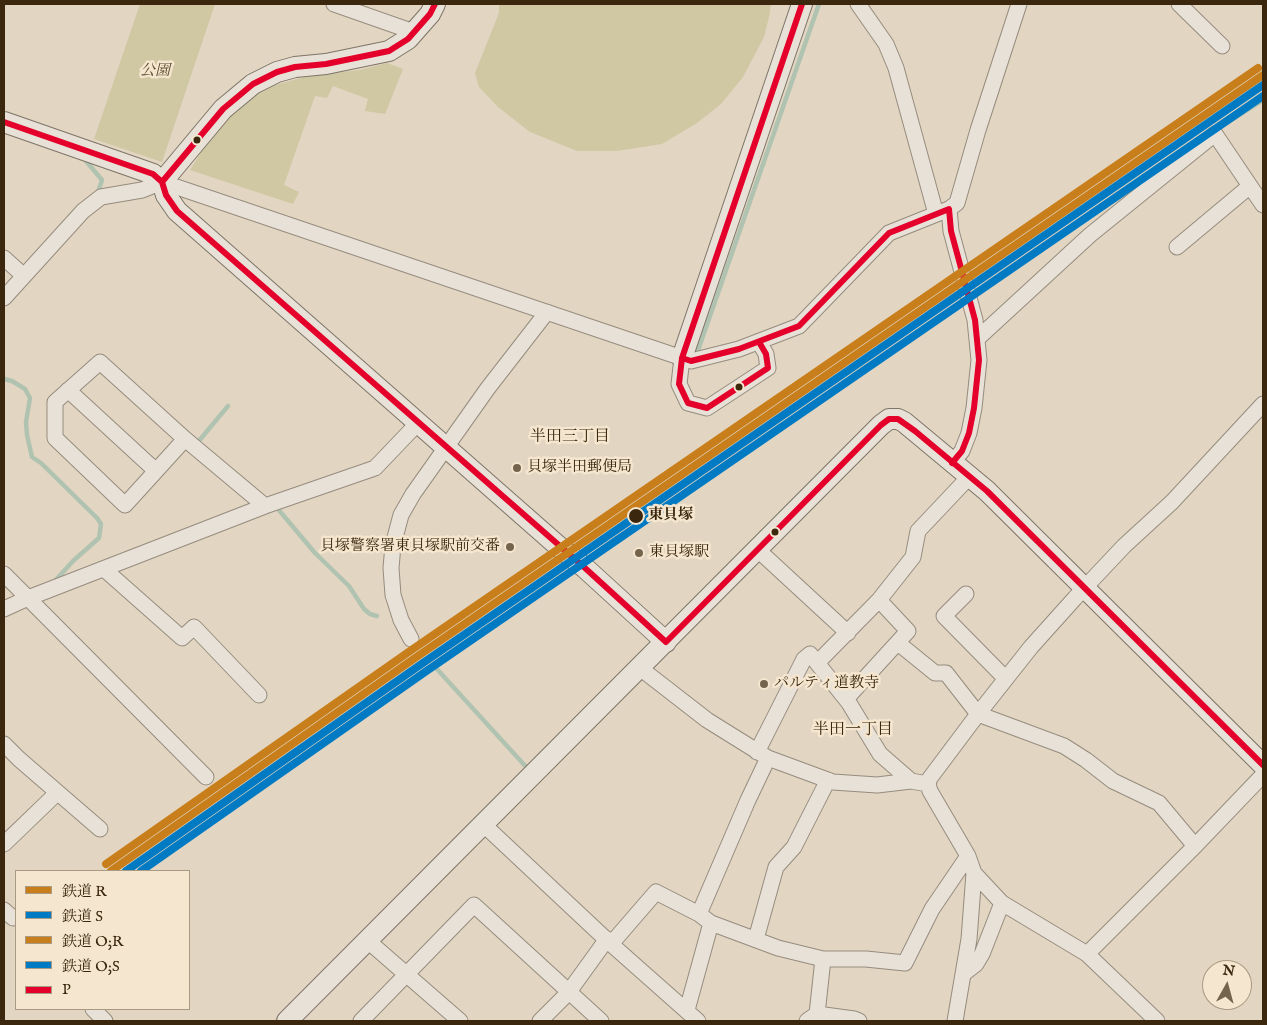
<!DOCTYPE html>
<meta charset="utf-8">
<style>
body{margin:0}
#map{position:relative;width:1267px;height:1025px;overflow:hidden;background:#e2d5c2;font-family:"IM FELL English","Noto Serif JP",serif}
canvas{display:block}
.frame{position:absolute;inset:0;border:5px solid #3a270e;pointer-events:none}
.legend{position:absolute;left:15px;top:870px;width:175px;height:140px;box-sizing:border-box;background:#f5e6cf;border:1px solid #aa9a82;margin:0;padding:6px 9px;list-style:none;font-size:15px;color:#3a270e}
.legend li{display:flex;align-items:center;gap:10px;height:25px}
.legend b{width:25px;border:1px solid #aa9a82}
.north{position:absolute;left:1202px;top:960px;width:50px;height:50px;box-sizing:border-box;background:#f5e6cf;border:1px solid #aa9a82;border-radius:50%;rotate:7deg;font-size:14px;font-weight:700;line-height:20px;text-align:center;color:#3a270e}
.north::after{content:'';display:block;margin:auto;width:18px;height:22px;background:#75644d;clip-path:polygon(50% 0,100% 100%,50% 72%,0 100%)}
</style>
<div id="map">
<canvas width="1267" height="1025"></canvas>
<div class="frame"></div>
<ul class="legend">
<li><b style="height:6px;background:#c87f1b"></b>鉄道 R</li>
<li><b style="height:6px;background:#007ac2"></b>鉄道 S</li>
<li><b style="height:6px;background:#c87f1b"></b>鉄道 O;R</li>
<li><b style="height:6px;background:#007ac2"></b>鉄道 O;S</li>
<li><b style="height:6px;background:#e4002b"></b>P</li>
</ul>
<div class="north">N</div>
</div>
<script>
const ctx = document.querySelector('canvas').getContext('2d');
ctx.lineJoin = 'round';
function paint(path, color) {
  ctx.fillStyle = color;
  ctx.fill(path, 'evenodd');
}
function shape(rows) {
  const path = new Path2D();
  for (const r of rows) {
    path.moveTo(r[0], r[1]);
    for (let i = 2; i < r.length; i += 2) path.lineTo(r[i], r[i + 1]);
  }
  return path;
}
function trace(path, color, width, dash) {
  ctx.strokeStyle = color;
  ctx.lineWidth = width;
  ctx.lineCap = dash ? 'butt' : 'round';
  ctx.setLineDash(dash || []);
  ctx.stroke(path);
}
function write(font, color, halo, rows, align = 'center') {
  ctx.font = font + ' "IM FELL English","Noto Serif JP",serif';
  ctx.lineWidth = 5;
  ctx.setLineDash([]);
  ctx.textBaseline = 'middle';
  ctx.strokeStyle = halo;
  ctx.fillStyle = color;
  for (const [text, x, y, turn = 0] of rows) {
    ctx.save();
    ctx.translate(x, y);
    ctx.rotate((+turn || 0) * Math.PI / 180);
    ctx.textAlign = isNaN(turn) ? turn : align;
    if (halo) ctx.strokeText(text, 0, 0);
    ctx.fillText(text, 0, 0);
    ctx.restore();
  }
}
paint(shape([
 [140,4,215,4,162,162,94,139],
 [499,4,771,4,769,17,764,37,743,77,721,104,697,123,662,144,617,151,577,151,530,132,498,107,479,87,475,73,499,13],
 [387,63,403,69,385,114,365,111,368,99,333,86,327,98,315,96,284,185,299,192,293,204,190,170,202,151,231,115,261,89,308,76,360,70]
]), '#cfc8a3');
trace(shape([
 [1228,122,1263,100],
 [86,161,102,180,97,195],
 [696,356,819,4],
 [4,379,12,381,25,389,30,398,26,422,27,435,32,457,41,463,97,518,101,524,99,538,73,561,54,582],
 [198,442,228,406],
 [278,509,315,553,349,586,364,609,370,614,377,616],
 [436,668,528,769]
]), '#b0c3b0', 4.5);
const street = shape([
 [334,4,414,32],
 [858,4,886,44,896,68,936,214],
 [1179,4,1222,46],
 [949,209,951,231,975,320,979,360,974,408,969,433,962,451,952,463],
 [1177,247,1250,186,1263,205],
 [4,258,24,276],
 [4,298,83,211,101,197,142,190,162,182,691,361,739,349,799,326,889,233,949,209,957,203,978,130,1019,4],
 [977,339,1090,235,1215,134,1250,186],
 [682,358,679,384,688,403,707,408,768,368,766,354,759,342],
 [68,390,156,471],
 [185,439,125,505,55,438,55,402,100,362,185,439,265,506],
 [758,550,848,633],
 [104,569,182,638,194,627,259,695],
 [4,574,206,777],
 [966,594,944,616,1006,679],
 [4,609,28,598,265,506,375,468,418,423],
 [411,639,401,620,393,595,391,568,393,545,401,515,413,494,488,388,547,312],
 [898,643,935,673,946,673,978,714,1064,746,1086,760,1113,781,1159,803,1195,846],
 [817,663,879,600,913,557,918,531,970,476],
 [640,668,707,720,768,758,833,782,877,785,911,781,928,784],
 [846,699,908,631,879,600],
 [4,744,19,759,100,829],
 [757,752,804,659,810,654,849,703,880,754,911,781],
 [483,824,611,944,698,1021],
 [4,844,57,793],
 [974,873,1002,903,1087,954,1157,1021],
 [4,910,13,918],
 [699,914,748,800,768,758],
 [756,939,776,867,794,847,828,780],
 [368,941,460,1021],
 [611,944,656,892,699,914,711,923,778,948,823,959,866,959,905,963,932,909,968,856],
 [1087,954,1195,846,1263,775],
 [963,974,976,964,982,954,1002,903],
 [93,1009,105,1021],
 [687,1010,711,923],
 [817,1014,823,959],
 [361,1021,474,905,601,1021],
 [540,1021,568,993,607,939],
 [807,1021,817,1014,854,1019,859,1021],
 [955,1021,969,939,974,873,968,856,930,791,928,784,930,778,978,714,1031,647,1075,598,1124,546,1172,502,1263,404]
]);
const secondary = shape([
 [4,122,153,174,162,182,166,195,177,211,557,545,585,568,666,642],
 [162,182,223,109,253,84,277,72,295,67,326,64,389,51,408,39,430,14,435,4],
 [682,358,802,4],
 [287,1021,881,425,889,419,898,419,904,422,987,491,1263,765]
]);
trace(street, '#968c7e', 17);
trace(secondary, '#7e7467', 22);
trace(street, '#e8e1d7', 15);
trace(secondary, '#e8e1d7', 20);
trace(shape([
 [4,122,153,174,162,182,166,195,177,211,585,568,666,642,881,425,889,419,898,419,915,431,987,491,1263,765],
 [162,182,223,109,253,84,277,72,295,67,326,64,389,51,408,39,430,14,435,4],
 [759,342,766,354,768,368,707,408,688,403,679,384,682,358,802,4],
 [682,358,691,361,739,349,799,326,889,233,949,209,951,231,975,320,979,360,974,408,969,433,962,451,952,463]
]), '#e4002b', 6);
trace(shape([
 [111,871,415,658,1263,75]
]), '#c87f1b', 8);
trace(shape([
 [126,871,420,665,1263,85]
]), '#007ac2', 8);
trace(shape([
 [106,864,410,651,1258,68]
]), '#c87f1b', 8);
trace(shape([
 [141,871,425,672,1263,96]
]), '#007ac2', 8);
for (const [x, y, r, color] of [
 [197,140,4.5,"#3a270e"],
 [739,387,4.5,"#3a270e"],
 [517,468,5,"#75644d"],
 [636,516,8,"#3a270e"],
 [775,532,4.5,"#3a270e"],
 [510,547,5,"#75644d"],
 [639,553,5,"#75644d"],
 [764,684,5,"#75644d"]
]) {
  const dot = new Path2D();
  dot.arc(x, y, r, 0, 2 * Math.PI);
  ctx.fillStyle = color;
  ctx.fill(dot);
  trace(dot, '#f5e6cf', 2);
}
write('italic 15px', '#5b4c2d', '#f5e6cf', [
 ["公園",155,72]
]);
write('15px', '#3a270e', '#f5e6cf', [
 ["貝塚半田郵便局",527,468],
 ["貝塚警察署東貝塚駅前交番",500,547,"right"],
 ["東貝塚駅",649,553],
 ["パルティ道教寺",774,684]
], 'left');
write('bold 15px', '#3a270e', '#f5e6cf', [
 ["東貝塚",648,516]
], 'left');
write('16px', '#3a270e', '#f5e6cf', [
 ["半田三丁目",570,438],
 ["半田一丁目",853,731]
]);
</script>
